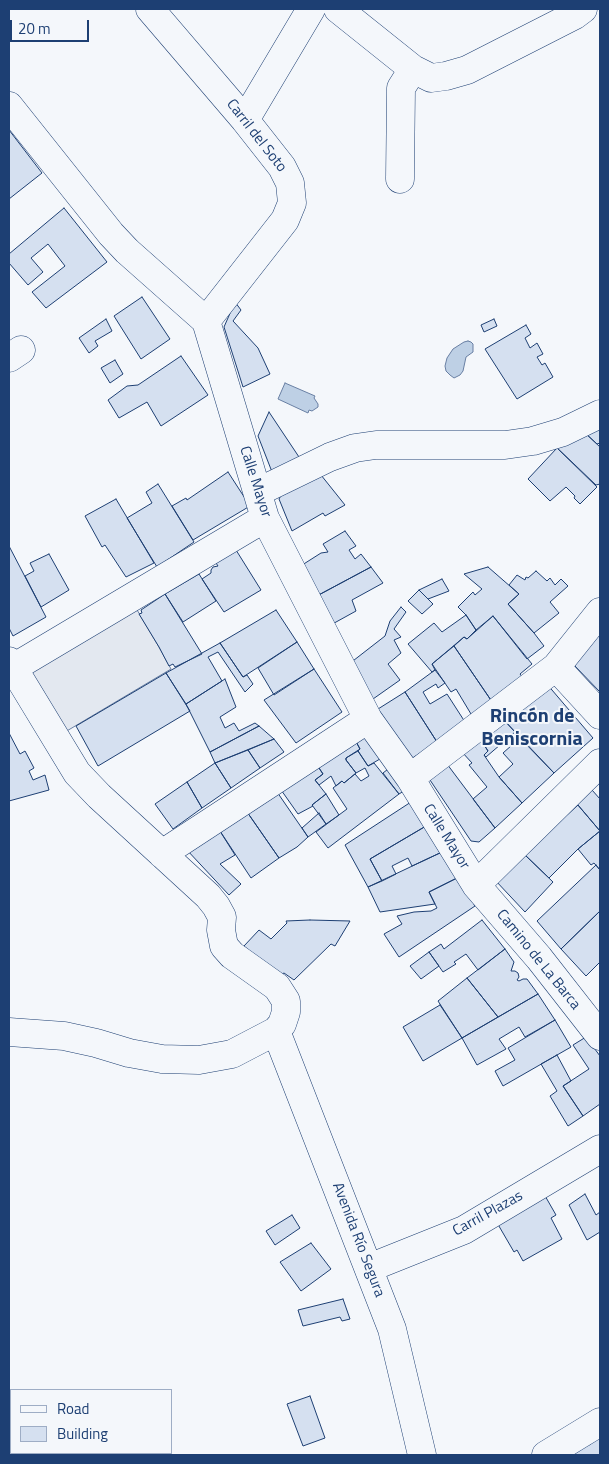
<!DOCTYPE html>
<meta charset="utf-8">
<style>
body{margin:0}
#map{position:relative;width:609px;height:1464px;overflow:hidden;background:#f4f7fb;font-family:"Titillium Web",sans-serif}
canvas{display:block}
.frame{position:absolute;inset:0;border:10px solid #1d3f73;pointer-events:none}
.legend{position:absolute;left:10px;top:1389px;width:162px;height:65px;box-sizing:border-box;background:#f4f7fb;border:1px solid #9eadc5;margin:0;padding:6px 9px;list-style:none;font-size:15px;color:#1d3f73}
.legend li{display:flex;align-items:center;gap:10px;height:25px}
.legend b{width:25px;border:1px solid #9eadc5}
.scale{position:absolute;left:10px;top:20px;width:79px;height:22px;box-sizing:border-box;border:2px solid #1d3f73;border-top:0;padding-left:6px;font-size:15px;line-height:18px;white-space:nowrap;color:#1d3f73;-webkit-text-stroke:4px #f4f7fb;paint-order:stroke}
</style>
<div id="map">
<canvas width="609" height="1464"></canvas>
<div class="frame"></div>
<ul class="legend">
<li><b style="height:6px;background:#f4f7fb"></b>Road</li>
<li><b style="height:14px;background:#d5e0f0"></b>Building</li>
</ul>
<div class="scale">20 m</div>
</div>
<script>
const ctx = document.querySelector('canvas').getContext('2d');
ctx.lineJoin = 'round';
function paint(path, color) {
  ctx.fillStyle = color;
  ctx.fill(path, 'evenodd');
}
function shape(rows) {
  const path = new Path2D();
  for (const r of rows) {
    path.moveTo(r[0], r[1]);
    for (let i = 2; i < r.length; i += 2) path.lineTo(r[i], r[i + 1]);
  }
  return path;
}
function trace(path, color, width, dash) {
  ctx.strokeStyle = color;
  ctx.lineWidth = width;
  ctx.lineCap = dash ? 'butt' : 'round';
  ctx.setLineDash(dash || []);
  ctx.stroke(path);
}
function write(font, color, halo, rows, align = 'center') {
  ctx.font = font + ' "Titillium Web",sans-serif';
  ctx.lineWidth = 4;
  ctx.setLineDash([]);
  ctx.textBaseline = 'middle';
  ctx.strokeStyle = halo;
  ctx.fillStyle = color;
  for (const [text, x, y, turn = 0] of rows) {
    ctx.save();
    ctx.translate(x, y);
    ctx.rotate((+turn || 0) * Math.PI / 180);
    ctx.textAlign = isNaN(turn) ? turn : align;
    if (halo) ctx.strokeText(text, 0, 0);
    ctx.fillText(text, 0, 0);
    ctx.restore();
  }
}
const parking = shape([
 [130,598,159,647,171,669,55,738,13,668,130,598]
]);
paint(parking, '#e3e8f0');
trace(parking, '#687fa3', 1);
const water = shape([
 [468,341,471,342,473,344,473,352,466,357,463,371,460,375,454,378,450,375,446,371,445,366,447,358,453,349,464,342,468,341],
 [285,383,315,396,314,398,318,404,318,407,312,411,309,410,308,413,278,399,285,383]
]);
paint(water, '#bed0e5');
trace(water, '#687fa3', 1);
const building = shape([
 [9,130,42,173,9,199,9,130],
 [64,208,107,262,46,308,32,292,65,266,48,244,31,258,43,272,28,285,9,263,9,254,64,208],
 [142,297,170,339,141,359,114,316,142,297],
 [235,302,241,310,233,321,258,348,270,374,243,387,224,327,235,302],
 [106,319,112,331,95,341,98,346,89,353,79,338,106,319],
 [494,319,497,326,484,332,481,325,494,319],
 [526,325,531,334,525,338,530,348,537,343,543,354,537,357,542,365,545,363,553,377,517,399,485,349,526,325],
 [181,356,208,395,161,426,147,402,119,418,108,400,127,386,138,385,181,356],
 [115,360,123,374,110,383,101,368,115,360],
 [269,412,301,460,274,477,258,436,269,412],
 [600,425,600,443,597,444,583,431,600,425],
 [583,431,600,447,600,484,596,485,552,443,583,431],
 [557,448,597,487,580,504,574,498,575,496,566,487,550,501,528,479,557,448],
 [317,470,345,505,325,516,323,513,292,531,279,499,282,494,317,470],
 [228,472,250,506,193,540,172,506,186,498,187,500,228,472],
 [158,484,194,542,157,567,127,518,152,503,146,492,158,484],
 [116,499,154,563,126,577,105,545,102,547,85,516,116,499],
 [345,531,356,546,349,550,355,559,361,554,371,567,313,598,299,567,321,553,328,552,323,544,345,531],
 [9,546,46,617,13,636,9,628,9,546],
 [236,550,261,590,224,612,202,579,211,573,211,570,213,567,218,566,216,563,236,550],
 [49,554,69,590,41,607,25,576,34,571,30,563,49,554],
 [371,567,383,583,352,600,356,611,327,627,313,598,371,567],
 [488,567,519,594,508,604,534,633,544,646,527,659,493,616,476,630,466,615,458,607,473,592,475,595,482,589,464,574,488,567],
 [536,571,547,581,550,578,555,585,561,579,568,586,550,602,559,613,534,633,508,604,519,594,509,585,517,575,525,580,526,577,528,578,536,571],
 [199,574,216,601,183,622,165,594,199,574],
 [442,579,449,591,428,599,419,590,442,579],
 [419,590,433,604,422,614,408,601,419,590],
 [165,594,202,654,175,667,173,664,169,666,159,647,139,614,142,613,141,610,165,594],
 [401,607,406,612,394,629,401,637,394,640,401,653,388,664,400,680,373,699,349,664,385,636,390,621,401,607],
 [276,610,297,642,243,677,220,643,276,610],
 [466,615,476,630,467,639,464,637,432,664,435,670,432,672,408,644,434,623,442,632,466,615],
 [493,616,532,664,520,674,527,683,497,709,454,646,464,637,467,639,493,616],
 [600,633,600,692,573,664,600,633],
 [297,642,314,669,274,695,258,668,297,642],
 [220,643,243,677,247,675,253,684,245,692,218,652,208,657,222,681,186,704,166,673,220,643],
 [454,646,497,709,477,724,456,689,451,692,432,664,454,646],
 [314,669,342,712,296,743,264,700,314,669],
 [435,670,445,683,438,688,436,684,423,692,430,704,447,694,465,722,437,742,405,692,435,670],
 [166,673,190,711,98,766,76,726,166,673],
 [225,679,236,707,220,717,225,728,234,723,239,731,255,723,259,726,210,752,186,704,225,679],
 [546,683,593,738,554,773,502,718,546,683],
 [405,692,437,742,411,759,378,709,405,692],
 [502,718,515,732,486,757,484,755,488,751,479,737,502,718],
 [259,726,274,739,215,763,210,752,259,726],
 [368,729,385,756,368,766,358,751,360,749,353,736,368,729],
 [9,733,20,754,25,751,34,768,29,771,33,780,45,775,49,790,9,801,9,733],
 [353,736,360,749,346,758,346,760,356,773,344,783,342,781,336,786,331,776,319,785,315,780,323,774,315,762,353,736],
 [479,737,488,751,484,755,499,777,522,803,495,828,473,799,487,787,469,765,472,763,462,752,479,737],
 [520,738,554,773,522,803,499,777,513,764,503,753,520,738],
 [274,739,284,752,260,768,248,750,274,739],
 [248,750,260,768,231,788,215,763,248,750],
 [358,751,368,766,374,763,399,794,328,848,316,832,347,809,333,788,342,781,344,783,355,774,361,781,369,776,365,768,356,773,346,760,346,758,358,751],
 [315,762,323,774,315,780,326,794,312,805,313,806,298,814,279,787,315,762],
 [215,763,231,788,202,808,187,782,215,763],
 [447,764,495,828,479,842,471,841,430,780,447,764],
 [392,766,407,789,399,794,383,773,392,766],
 [187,782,202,808,173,829,155,804,187,782],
 [275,789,308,837,297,847,279,858,245,809,275,789],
 [592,790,600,799,600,870,594,863,591,865,578,849,600,831,577,804,592,790],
 [326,794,339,815,326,824,312,805,326,794],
 [411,802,426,826,370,859,382,881,368,887,345,845,411,802],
 [578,805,600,831,578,849,549,878,524,854,578,805],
 [245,809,279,858,251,878,218,828,245,809],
 [319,813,326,824,308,837,302,828,319,813],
 [426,826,440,853,412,866,408,858,392,866,396,874,382,881,370,859,426,826],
 [218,828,235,855,220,864,241,884,229,895,186,849,218,828],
 [444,851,459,877,429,892,435,904,380,912,368,887,444,851],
 [524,854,553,882,525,912,495,880,524,854],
 [596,865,600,870,600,911,561,949,537,921,596,865],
 [459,877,475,906,399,957,384,934,402,924,397,916,414,912,431,911,437,908,429,892,459,877],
 [600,911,600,962,586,976,561,949,600,911],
 [310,920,350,921,335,946,331,944,294,980,284,973,282,974,255,956,244,946,259,930,271,939,287,923,286,921,310,920],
 [482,920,505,949,478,970,466,954,454,962,456,964,443,972,429,952,441,944,444,949,482,920],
 [505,949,514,962,511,971,515,971,518,973,519,977,517,980,519,981,523,979,527,979,538,994,498,1017,467,978,505,949],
 [429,952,439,966,421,979,410,966,429,952],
 [467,978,498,1017,462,1038,438,1001,467,978],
 [538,994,555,1020,525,1037,519,1027,499,1039,506,1049,477,1065,462,1038,538,994],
 [440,1005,462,1038,423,1061,403,1027,440,1005],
 [555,1020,571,1047,503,1086,495,1071,515,1060,508,1048,555,1020],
 [586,1037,600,1056,600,1104,583,1116,563,1086,589,1069,573,1045,586,1037],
 [557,1055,571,1081,563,1086,583,1116,568,1126,550,1096,557,1091,541,1064,557,1055],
 [544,1194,556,1215,551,1218,562,1239,523,1261,517,1250,514,1252,496,1221,544,1194],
 [585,1194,596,1215,600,1212,600,1232,587,1240,569,1205,585,1194],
 [292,1215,300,1228,275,1245,266,1231,292,1215],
 [311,1243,331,1269,301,1291,280,1262,311,1243],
 [343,1299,350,1319,342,1321,340,1317,303,1326,298,1310,343,1299],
 [310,1396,325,1438,303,1446,287,1404,310,1396],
 [600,1437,600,1455,565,1455,586,1440,589,1445,600,1437]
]);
paint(building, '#d5e0f0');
trace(building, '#1d3f73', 1);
const minor = shape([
 [150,9,245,120,282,167,290,183,292,203,285,220,206,321],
 [338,9,413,69,431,78,446,76,467,70,575,15,583,9],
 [9,106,111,234,127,251,206,321,265,518,368,719,410,778,476,885,539,958,600,1036],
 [245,120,311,9],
 [400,179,401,88,413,69],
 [9,358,21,350],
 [258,492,330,457,355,448,376,445,505,445,533,441,563,432,600,414],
 [600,612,556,667,600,715],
 [9,661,77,773,99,796,208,896,216,906,222,917,221,930,224,946,232,955,277,987,286,1001,286,1012,282,1024,276,1031,232,1054,199,1060,162,1059,129,1053,96,1043,64,1036,9,1032],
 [13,668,265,518],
 [410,778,556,667],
 [162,854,368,719],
 [476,885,600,763],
 [276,1031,392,1329,422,1455],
 [369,1268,464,1230,600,1149],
 [546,1455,600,1422]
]);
trace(minor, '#1d3f73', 29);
trace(minor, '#f4f7fb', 28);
write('15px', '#1d3f73', '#f4f7fb', [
 ["Carril del Soto",256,136,52],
 ["Calle Mayor",255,482,72],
 ["Calle Mayor",446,837,58],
 ["Camino de La Barca",538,960,51],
 ["Carril Plazas",488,1214,-29],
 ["Avenida Río Segura",358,1240,69]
]);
write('bold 20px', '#1d3f73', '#f4f7fb', [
 ["Rincón de",532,717],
 ["Beniscornia",532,740]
]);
</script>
